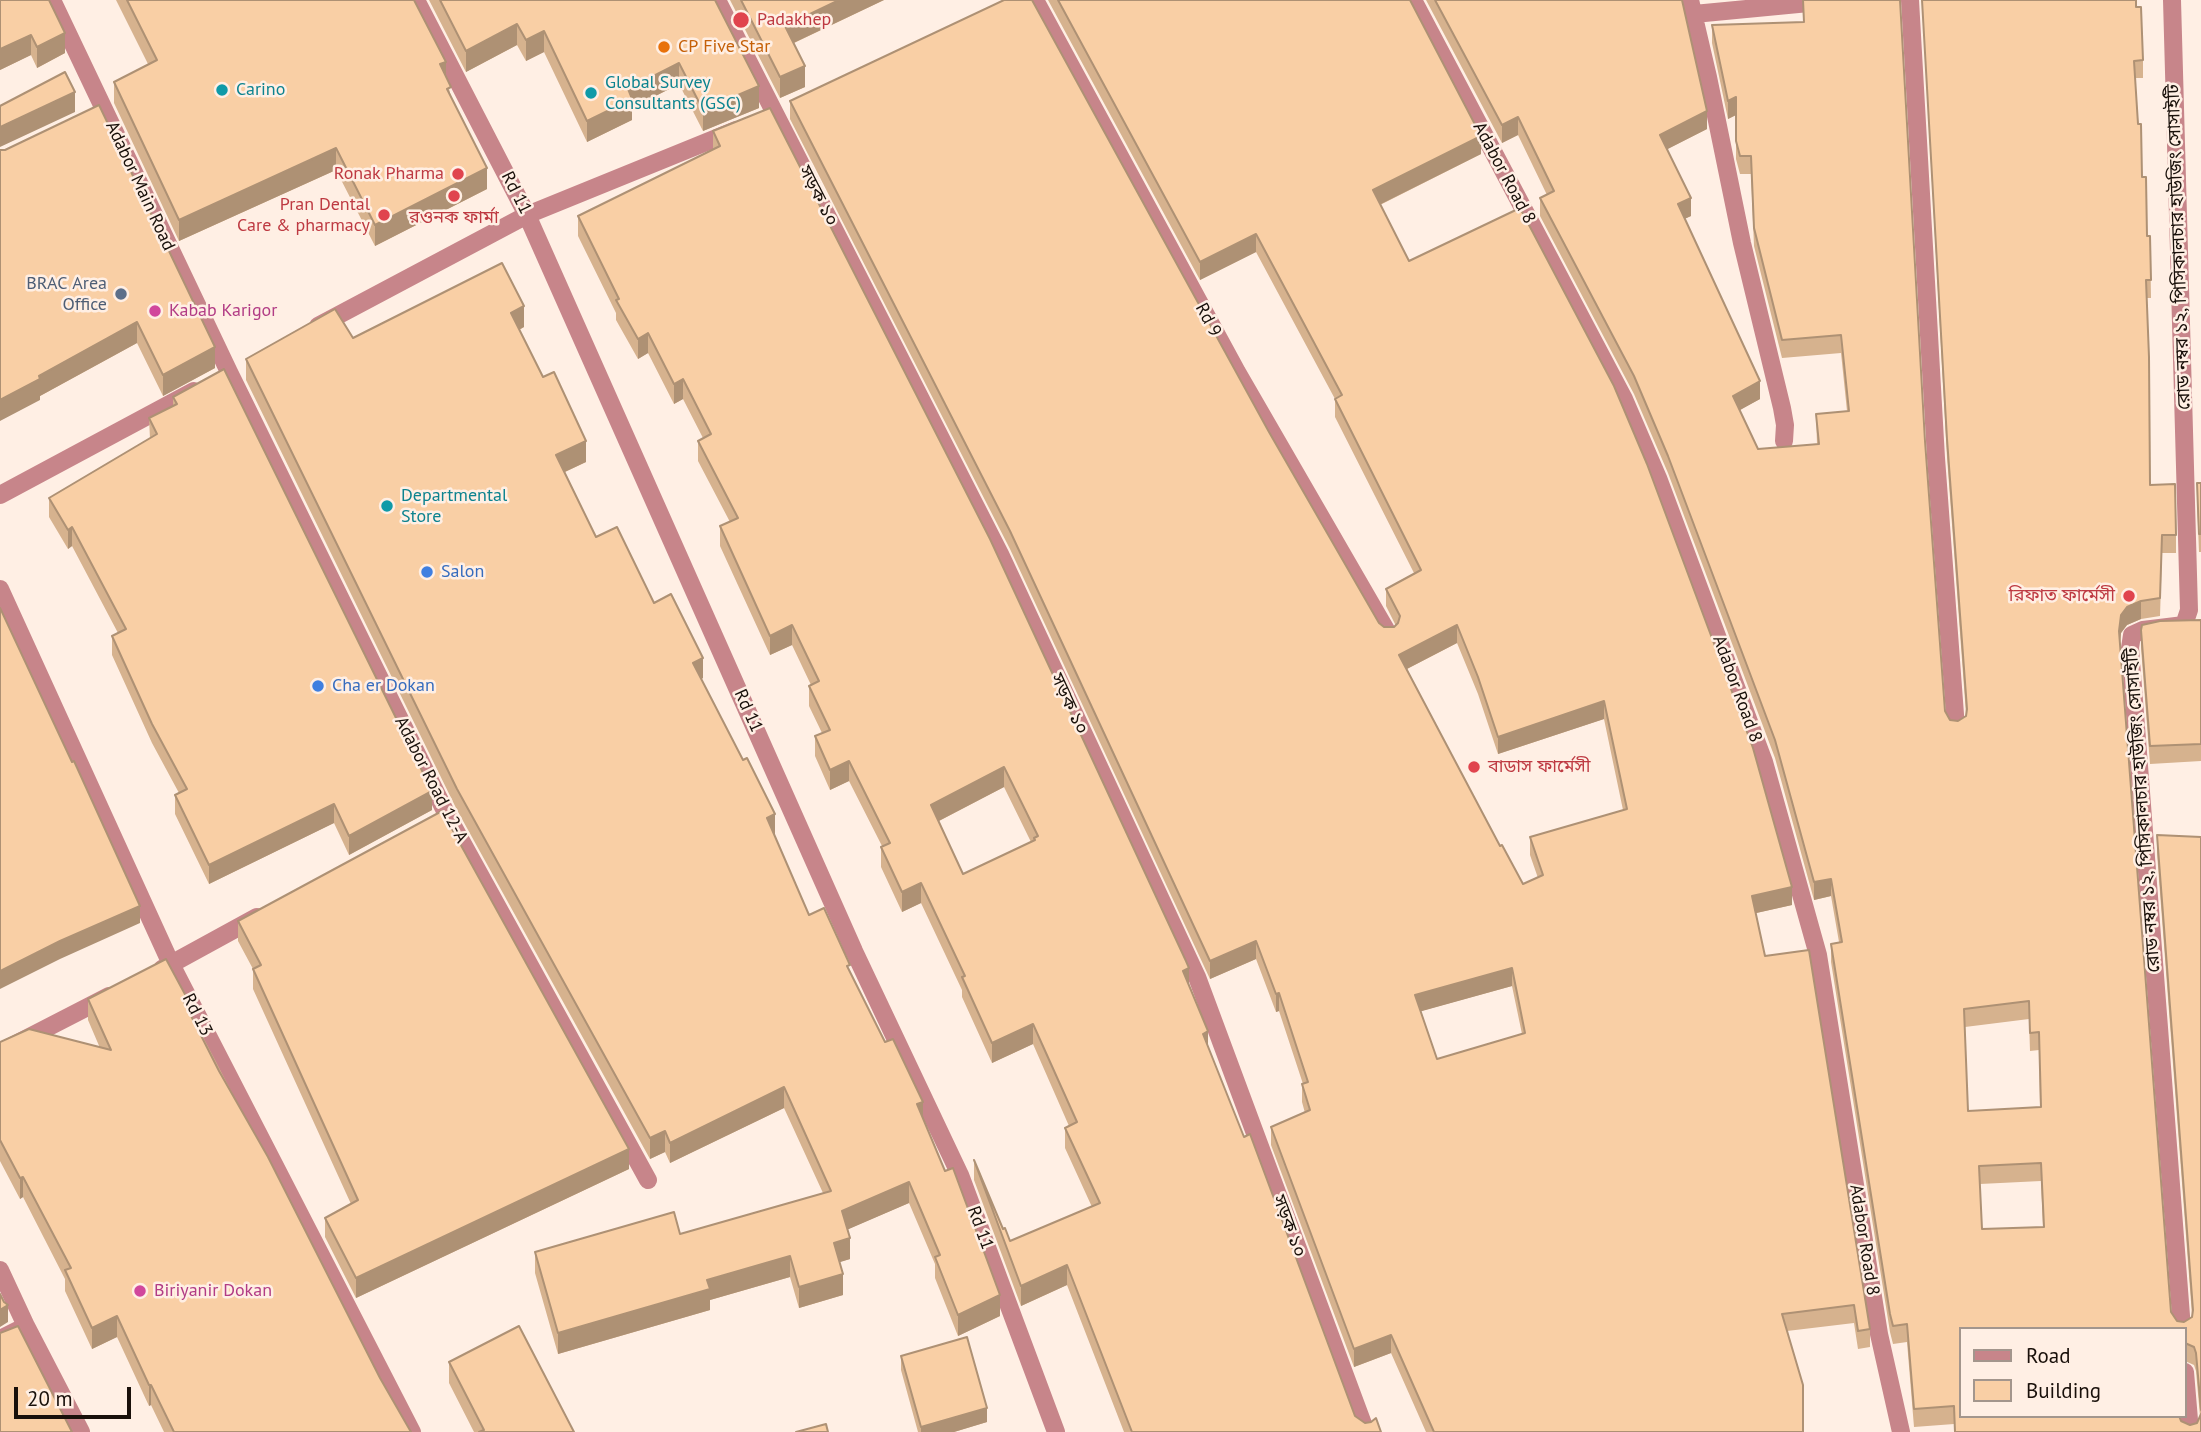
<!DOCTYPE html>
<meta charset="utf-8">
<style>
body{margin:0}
#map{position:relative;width:2201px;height:1432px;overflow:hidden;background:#ffefe4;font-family:"PT Sans",sans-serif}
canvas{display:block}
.legend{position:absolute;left:1959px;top:1327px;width:228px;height:91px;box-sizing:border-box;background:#ffefe4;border:2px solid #a3968d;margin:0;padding:9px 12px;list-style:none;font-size:21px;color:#19100a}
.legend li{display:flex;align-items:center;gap:14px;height:35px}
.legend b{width:35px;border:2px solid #a3968d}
.scale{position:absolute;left:14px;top:1387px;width:117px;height:32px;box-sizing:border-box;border:4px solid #19100a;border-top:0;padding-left:9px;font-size:21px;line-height:24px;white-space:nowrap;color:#19100a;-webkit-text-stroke:5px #ffefe4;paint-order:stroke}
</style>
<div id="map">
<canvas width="2201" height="1432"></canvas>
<ul class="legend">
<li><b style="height:9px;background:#c7858a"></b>Road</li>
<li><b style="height:19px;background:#f9cfa5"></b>Building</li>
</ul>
<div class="scale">20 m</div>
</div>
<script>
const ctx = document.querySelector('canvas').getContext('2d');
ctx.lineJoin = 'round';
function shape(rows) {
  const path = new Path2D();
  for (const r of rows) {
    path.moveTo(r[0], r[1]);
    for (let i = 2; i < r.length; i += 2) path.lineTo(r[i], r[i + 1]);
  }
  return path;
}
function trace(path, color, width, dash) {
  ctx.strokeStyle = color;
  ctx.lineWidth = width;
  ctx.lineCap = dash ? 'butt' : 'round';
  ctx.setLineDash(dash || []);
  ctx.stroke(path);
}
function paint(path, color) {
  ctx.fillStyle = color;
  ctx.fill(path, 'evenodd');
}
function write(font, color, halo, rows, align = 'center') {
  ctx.font = font + ' "PT Sans","Noto Sans Bengali",sans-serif';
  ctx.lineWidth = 5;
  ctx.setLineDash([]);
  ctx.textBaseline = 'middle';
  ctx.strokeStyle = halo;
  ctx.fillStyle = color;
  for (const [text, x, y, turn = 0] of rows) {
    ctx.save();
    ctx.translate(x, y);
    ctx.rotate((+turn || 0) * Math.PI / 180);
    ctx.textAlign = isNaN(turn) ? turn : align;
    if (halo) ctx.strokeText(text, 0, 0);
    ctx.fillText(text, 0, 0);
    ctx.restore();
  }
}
trace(shape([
 [52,0,229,372,447,815,648,1180],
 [416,0,527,215,854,951,960,1175,1056,1432],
 [717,0,1000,554,1197,977,1366,1432],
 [1035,0,1237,372,1389,635],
 [1413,0,1624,399,1658,478,1764,762,1818,955,1879,1334,1901,1432],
 [1690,0,1708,77,1742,243,1782,408,1785,425,1784,441],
 [1910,0,1936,458,1956,728],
 [2172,0,2189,610,2184,625,2143,630,2132,635,2130,648,2182,1329],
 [1694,14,1840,0],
 [318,326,527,215,736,130],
 [0,495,194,391],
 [0,589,171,964,412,1432],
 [162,969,257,917],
 [0,1052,109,996],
 [0,1270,26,1326,0,1339],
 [26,1326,81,1432],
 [2185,1372,2190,1432]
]), '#c7858a', 18);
paint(shape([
 [0,0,65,53,37,68,31,55,0,70],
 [116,0,414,0,446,76,451,97,487,189,375,246,336,170,179,241,114,103,114,82,148,64],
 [429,0,715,0,759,108,703,131,679,84,632,108,632,120,587,142,544,52,526,61,517,45,466,72],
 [730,0,884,0,794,43,805,87,780,98],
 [1048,0,1410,0,1481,154,1380,205,1409,261,1792,905,1756,913,1765,956,1870,1329,1870,1347,1858,1349,1854,1323,1787,1331,1803,1432,1426,1432,1391,1353,1354,1367,1271,1145,1271,1127,1305,1113,1302,1102,1302,1084,1303,1084,1279,1011,1276,1012,1256,959,1210,979,1010,549,790,119,790,101,1269,432,1379,623,1384,627,1394,627,1396,626,1386,606,1386,589,1414,573,1335,417,1335,399,1256,252,1200,280],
 [1457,643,1478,694,1498,754,1604,719,1623,810,1530,837,1530,855,1538,878,1523,884,1500,846,1407,669],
 [1512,986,1522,1034,1437,1059,1421,1011],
 [1426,0,1682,0,1707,129,1667,149,1691,216,1684,219,1760,399,1739,410,1758,449,1817,444,1816,414,1847,411,1841,353,1782,358,1754,246,1751,174,1740,174,1736,159,1736,115,1728,119,1712,43,1712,25,1925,441,1945,711,1950,720,1958,721,1966,716,1966,714,1947,457,1922,0,2136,7,2143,60,2143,78,2135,78,2147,236,2150,236,2151,298,2147,298,2150,485,2176,535,2176,553,2162,553,2160,616,2141,619,2127,625,2121,633,2120,643,2171,1312,2177,1321,2184,1322,2192,1317,2192,1315,2157,853,2157,835,2201,837,2201,1432,1954,1432,1954,1424,1914,1427,1907,1342,1893,1344,1890,1332,1831,962,1831,944,1839,942,1831,896,1814,900,1775,758,1668,473,1634,394,1540,216,1540,198,1547,195,1518,135,1502,143],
 [2029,1019,2030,1051,2039,1050,2040,1107,1968,1111,1965,1027],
 [2041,1181,2043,1227,1982,1229,1980,1184],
 [1961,1329,2185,1329,2185,1361,2194,1365,2196,1371,2200,1416,2197,1423,2190,1425],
 [713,131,1189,986,1208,1046,1355,1416,1365,1423,1381,1432,1124,1432,1067,1285,1021,1306,974,1180,974,1160,1003,1229,1010,1241,1092,1207,1065,1148,1065,1128,1069,1126,1033,1044,992,1063,962,997,962,990,921,903,902,912,881,867,881,847,882,846,849,781,830,790,815,756,815,736,822,733,809,706,809,686,811,685,792,645,770,655,720,546,720,526,730,522,698,461,698,441,703,438,683,399,674,404,648,353,638,359,616,320,616,313,578,236,578,216,713,150],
 [1004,787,1031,842,963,874,939,821],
 [0,150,215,368,163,396,137,343,40,396,40,400],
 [524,327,519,330,586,462,565,472,596,537,654,603,703,678,701,679,775,835,774,835,809,915,850,972,923,1118,1000,1316,958,1336,935,1278,935,1264,909,1203,848,1229,850,1259,839,1262,843,1295,799,1308,790,1277,710,1300,710,1310,558,1354,535,1273,535,1252,680,1234,823,1193,784,1108,670,1163,665,1152,650,1159,457,810,246,380,246,359,353,338],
 [173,397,432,810,349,855,334,823,209,884,175,814,175,795,179,793,152,743,112,655,112,636,118,633,72,546,68,549,49,517,49,498,150,439,149,418,173,406],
 [2201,483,2201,552,2199,552,2197,501],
 [2201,620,2201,761,2150,764,2141,648,2141,630],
 [238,921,629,1169,356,1298,325,1237,325,1218,351,1204,253,989,253,969,238,941],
 [88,999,187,1006,380,1378,411,1432,164,1432,151,1405,149,1406,117,1337,92,1349,65,1291,65,1279,23,1197,20,1199,0,1161,0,1042,100,1048,88,1020],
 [901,1356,987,1422,954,1432,918,1432,901,1370],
 [449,1362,574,1432,474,1432,449,1383]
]), '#d6b28e');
paint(shape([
 [839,0,884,0,785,47,785,26],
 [517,24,517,45,466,72,466,51],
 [544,31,544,52,526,61,526,40],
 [65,33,65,53,37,68,37,47],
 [31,35,31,55,0,70,0,49],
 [446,62,446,83,440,64],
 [679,63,679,84,632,108,632,120,587,142,587,121,628,89],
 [805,66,805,87,780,98,780,77],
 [759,86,759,108,703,131,703,110],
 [75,92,75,112,0,147,0,127],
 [1736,97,1736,115,1728,119,1728,101],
 [1707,111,1707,129,1660,153,1660,135],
 [1518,117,1518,135,1502,143,1502,125],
 [1481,136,1481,154,1373,208,1373,190],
 [336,148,336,170,179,241,179,220],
 [487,168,487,189,375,246,375,225],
 [1691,198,1691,216,1678,222,1678,204],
 [1256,234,1256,252,1200,280,1200,262],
 [524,306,524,327,511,334,511,313],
 [137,322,137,343,40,396,40,400,0,421,0,400,39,376],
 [648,333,648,353,638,359,638,339],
 [215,347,215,368,163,396,163,375],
 [683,379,683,399,674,404,674,384],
 [1760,381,1760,399,1733,414,1733,396],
 [586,441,586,462,556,476,556,455],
 [72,527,72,546,68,549,68,530],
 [2141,601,2141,619,2127,625,2121,633,2119,649,2119,631,2121,615,2127,607],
 [792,625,792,645,770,655,770,636],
 [1457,625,1457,643,1399,673,1399,655],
 [703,658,703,678,693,684,693,663],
 [1604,701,1604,719,1498,754,1498,737],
 [849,761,849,781,830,790,830,770],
 [1004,767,1004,787,931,825,931,805],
 [432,791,432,810,349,855,349,836],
 [334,804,334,823,209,884,209,865],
 [775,814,775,835,767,839,767,818],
 [1831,879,1831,896,1814,900,1814,882],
 [921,883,921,903,902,912,902,892],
 [1792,887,1792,905,1752,914,1752,896],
 [140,906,140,923,60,959,0,989,0,971,60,941],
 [1256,941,1256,959,1210,979,1210,961],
 [1189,968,1189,988,1183,971],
 [1512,968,1512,986,1415,1013,1415,995],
 [1279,993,1279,1011,1276,1012,1276,994],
 [1033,1024,1033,1044,992,1063,992,1043],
 [1208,1031,1208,1051,1203,1034],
 [784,1087,784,1108,670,1163,670,1143],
 [923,1102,923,1122,917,1104],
 [665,1131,665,1152,650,1159,650,1138],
 [629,1149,629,1169,356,1298,356,1278],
 [23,1177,23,1197,20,1199,20,1178],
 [909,1182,909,1203,842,1232,842,1211],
 [850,1238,850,1259,834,1264,834,1243],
 [790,1256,790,1277,710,1300,710,1310,558,1354,558,1333,707,1280],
 [1067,1265,1067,1285,1021,1306,1021,1286],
 [843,1274,843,1295,799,1308,799,1287],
 [1000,1295,1000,1316,958,1336,958,1315],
 [8,1305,8,1322,0,1327,0,1310],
 [117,1316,117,1337,92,1349,92,1328],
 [1391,1335,1391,1353,1354,1367,1354,1349],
 [149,1385,151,1385,151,1405,149,1406],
 [987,1408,987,1422,954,1432,921,1432,921,1427]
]), '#ae9174');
const building = shape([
 [0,0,49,0,65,33,37,47,31,35,0,49,0,0],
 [127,0,414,0,446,62,440,64,451,87,447,89,487,168,375,225,336,148,179,220,114,82,157,60,127,0],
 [440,0,715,0,759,86,703,110,679,63,628,89,632,99,587,121,544,31,526,40,517,24,466,51,440,0],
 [741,0,839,0,785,26,805,66,780,77,741,0],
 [1004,0,1032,0,1269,432,1379,623,1384,627,1394,627,1398,623,1400,616,1386,589,1421,570,1335,399,1342,395,1256,234,1200,262,1058,0,1410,0,1481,136,1373,190,1409,261,1520,208,1614,386,1647,464,1753,748,1792,887,1752,896,1765,956,1809,950,1870,1329,1858,1331,1854,1305,1782,1314,1803,1385,1803,1432,1434,1432,1391,1335,1354,1349,1271,1127,1310,1110,1302,1084,1308,1082,1279,993,1276,994,1256,941,1210,961,1010,531,790,101,1004,0],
 [1457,625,1478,677,1498,737,1604,701,1627,809,1530,837,1543,875,1523,884,1502,845,1500,846,1399,655,1457,625],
 [1512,968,1525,1033,1437,1059,1415,995,1512,968],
 [1435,0,1682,0,1707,111,1660,135,1691,198,1678,204,1760,381,1733,396,1758,449,1819,444,1816,414,1849,411,1841,335,1782,340,1754,228,1751,156,1740,156,1736,141,1736,97,1728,101,1712,25,1804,22,1803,0,1900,0,1925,441,1945,711,1950,720,1958,721,1966,716,1967,709,1947,439,1922,0,2136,0,2136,7,2141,7,2143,60,2134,61,2138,124,2141,124,2142,177,2146,177,2147,236,2150,236,2151,280,2146,280,2149,357,2150,485,2175,484,2176,535,2162,535,2160,598,2141,601,2127,607,2121,615,2119,631,2171,1312,2177,1321,2184,1322,2192,1317,2193,1310,2157,835,2201,837,2201,1410,2196,1353,2194,1347,2185,1343,2185,1329,1961,1329,1961,1416,2179,1416,2181,1421,2190,1425,2197,1423,2201,1414,2201,1432,1955,1432,1954,1406,1914,1409,1907,1324,1893,1326,1890,1314,1831,944,1842,942,1831,879,1814,882,1775,740,1668,456,1634,376,1540,198,1554,191,1518,117,1502,125,1435,0],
 [2029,1001,2030,1033,2039,1032,2041,1107,1968,1111,1964,1009,2029,1001],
 [2041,1163,2044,1227,1982,1229,1979,1166,2041,1163],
 [65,72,75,92,0,127,0,106,65,72],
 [99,105,215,347,163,375,137,322,39,376,40,379,0,400,0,150,5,150,99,105],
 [770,108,990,539,1186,961,1189,968,1183,971,1208,1031,1203,1034,1244,1137,1250,1134,1355,1416,1365,1423,1371,1422,1376,1418,1381,1432,1132,1432,1067,1265,1021,1286,974,1160,1003,1229,1005,1228,1010,1241,1100,1203,1065,1128,1077,1122,1033,1024,992,1043,962,977,965,976,921,883,902,892,881,847,890,843,849,761,830,770,815,736,830,730,809,686,819,681,792,625,770,636,720,526,738,518,698,441,711,434,683,379,674,384,648,333,638,339,616,300,619,299,578,216,720,146,713,131,770,108],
 [1004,767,1038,836,1034,838,1035,840,963,874,931,805,1004,767],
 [502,263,524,306,511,313,543,377,554,372,586,441,556,455,596,537,617,527,654,603,671,594,703,658,693,663,743,760,747,758,775,814,767,818,809,915,824,908,850,965,847,966,885,1042,893,1039,923,1102,917,1104,945,1171,953,1168,1000,1295,958,1315,935,1257,940,1255,909,1182,842,1211,850,1238,834,1243,843,1274,799,1287,790,1256,707,1280,710,1289,558,1333,535,1252,674,1212,680,1234,831,1191,784,1087,670,1143,665,1131,650,1138,457,789,246,359,335,309,353,338,502,263],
 [224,369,432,791,349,836,334,804,209,865,175,795,187,789,152,724,112,636,126,629,72,527,68,530,49,498,157,434,149,418,177,404,173,397,224,369],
 [2197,483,2201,483,2201,534,2199,534,2197,483],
 [0,608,72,762,74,761,140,906,60,941,0,971,0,608],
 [2201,620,2201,744,2150,746,2141,630,2142,625,2160,621,2201,620],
 [442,811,629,1149,356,1278,325,1218,358,1200,253,969,261,965,238,921,442,811],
 [166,959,187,998,183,1000,219,1071,268,1157,380,1378,411,1432,174,1432,151,1385,149,1385,117,1316,92,1328,65,1270,71,1268,23,1177,20,1178,0,1140,0,1042,29,1029,111,1050,88,999,166,959],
 [0,1294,4,1302,8,1305,0,1310,0,1294],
 [18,1326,72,1432,0,1432,0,1333,18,1326],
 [519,1326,574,1432,479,1432,484,1430,449,1362,519,1326],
 [967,1337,987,1408,921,1427,901,1356,967,1337],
 [826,1424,828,1432,796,1432,826,1424]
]);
paint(building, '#f9cfa5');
trace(building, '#ae9174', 2);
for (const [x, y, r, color] of [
 [741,20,9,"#e0444e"],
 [664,47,7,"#e8710a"],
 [222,90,7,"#0f9aa8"],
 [591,93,7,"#0f9aa8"],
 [458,174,7,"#e0444e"],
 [454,196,7,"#e0444e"],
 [384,215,7,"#e0444e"],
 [121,294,7,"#5c6f8a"],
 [155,311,7,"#d1479c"],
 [387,506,7,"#0f9aa8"],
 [427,572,7,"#3f7fe0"],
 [2129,596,7,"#e0444e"],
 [318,686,7,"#3f7fe0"],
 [1474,767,7,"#e0444e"],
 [140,1291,7,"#d1479c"]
]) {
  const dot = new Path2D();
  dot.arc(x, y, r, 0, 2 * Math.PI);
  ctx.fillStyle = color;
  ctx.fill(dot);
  trace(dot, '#ffefe4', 2.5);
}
write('18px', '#be3a42', '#ffefe4', [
 ["Padakhep",757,20,"left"],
 ["Ronak Pharma",444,174],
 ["Pran Dental",370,205],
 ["Care & pharmacy",370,226],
 ["রওনক ফার্মা",454,218,"center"],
 ["রিফাত ফার্মেসী",2115,596],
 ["বাডাস ফার্মেসী",1488,767,"left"]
], 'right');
write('18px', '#c56008', '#ffefe4', [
 ["CP Five Star",678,47]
], 'left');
write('18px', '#0d838f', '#ffefe4', [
 ["Global Survey",605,83],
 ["Consultants (GSC)",605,104],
 ["Carino",236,90],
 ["Departmental",401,496],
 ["Store",401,517]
], 'left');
write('18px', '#19100a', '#ffefe4', [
 ["Adabor Road 8",1504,173,62],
 ["Adabor Main Road",140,186,65],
 ["Rd 11",516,193,63],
 ["সড়ক ১০",818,196,63],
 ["রোড নম্বর ১২, পিসিকালচার হাউজিং সোসাইটি",2179,247,-92],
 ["Rd 9",1208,320,62],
 ["Adabor Road 8",1737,689,70],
 ["সড়ক ১০",1069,704,65],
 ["Rd 11",748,711,66],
 ["Adabor Road 12-A",431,780,63],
 ["রোড নম্বর ১২, পিসিকালচার হাউজিং সোসাইটি",2143,810,-94],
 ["Rd 13",197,1015,63],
 ["সড়ক ১০",1289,1226,70],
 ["Rd 11",980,1228,70],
 ["Adabor Road 8",1864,1240,81]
]);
write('18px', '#4e5e75', '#ffefe4', [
 ["BRAC Area",107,284],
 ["Office",107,305]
], 'right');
write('18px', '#b23c85', '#ffefe4', [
 ["Kabab Karigor",169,311],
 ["Biriyanir Dokan",154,1291]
], 'left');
write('18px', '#366cbe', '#ffefe4', [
 ["Salon",441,572],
 ["Cha er Dokan",332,686]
], 'left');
</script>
